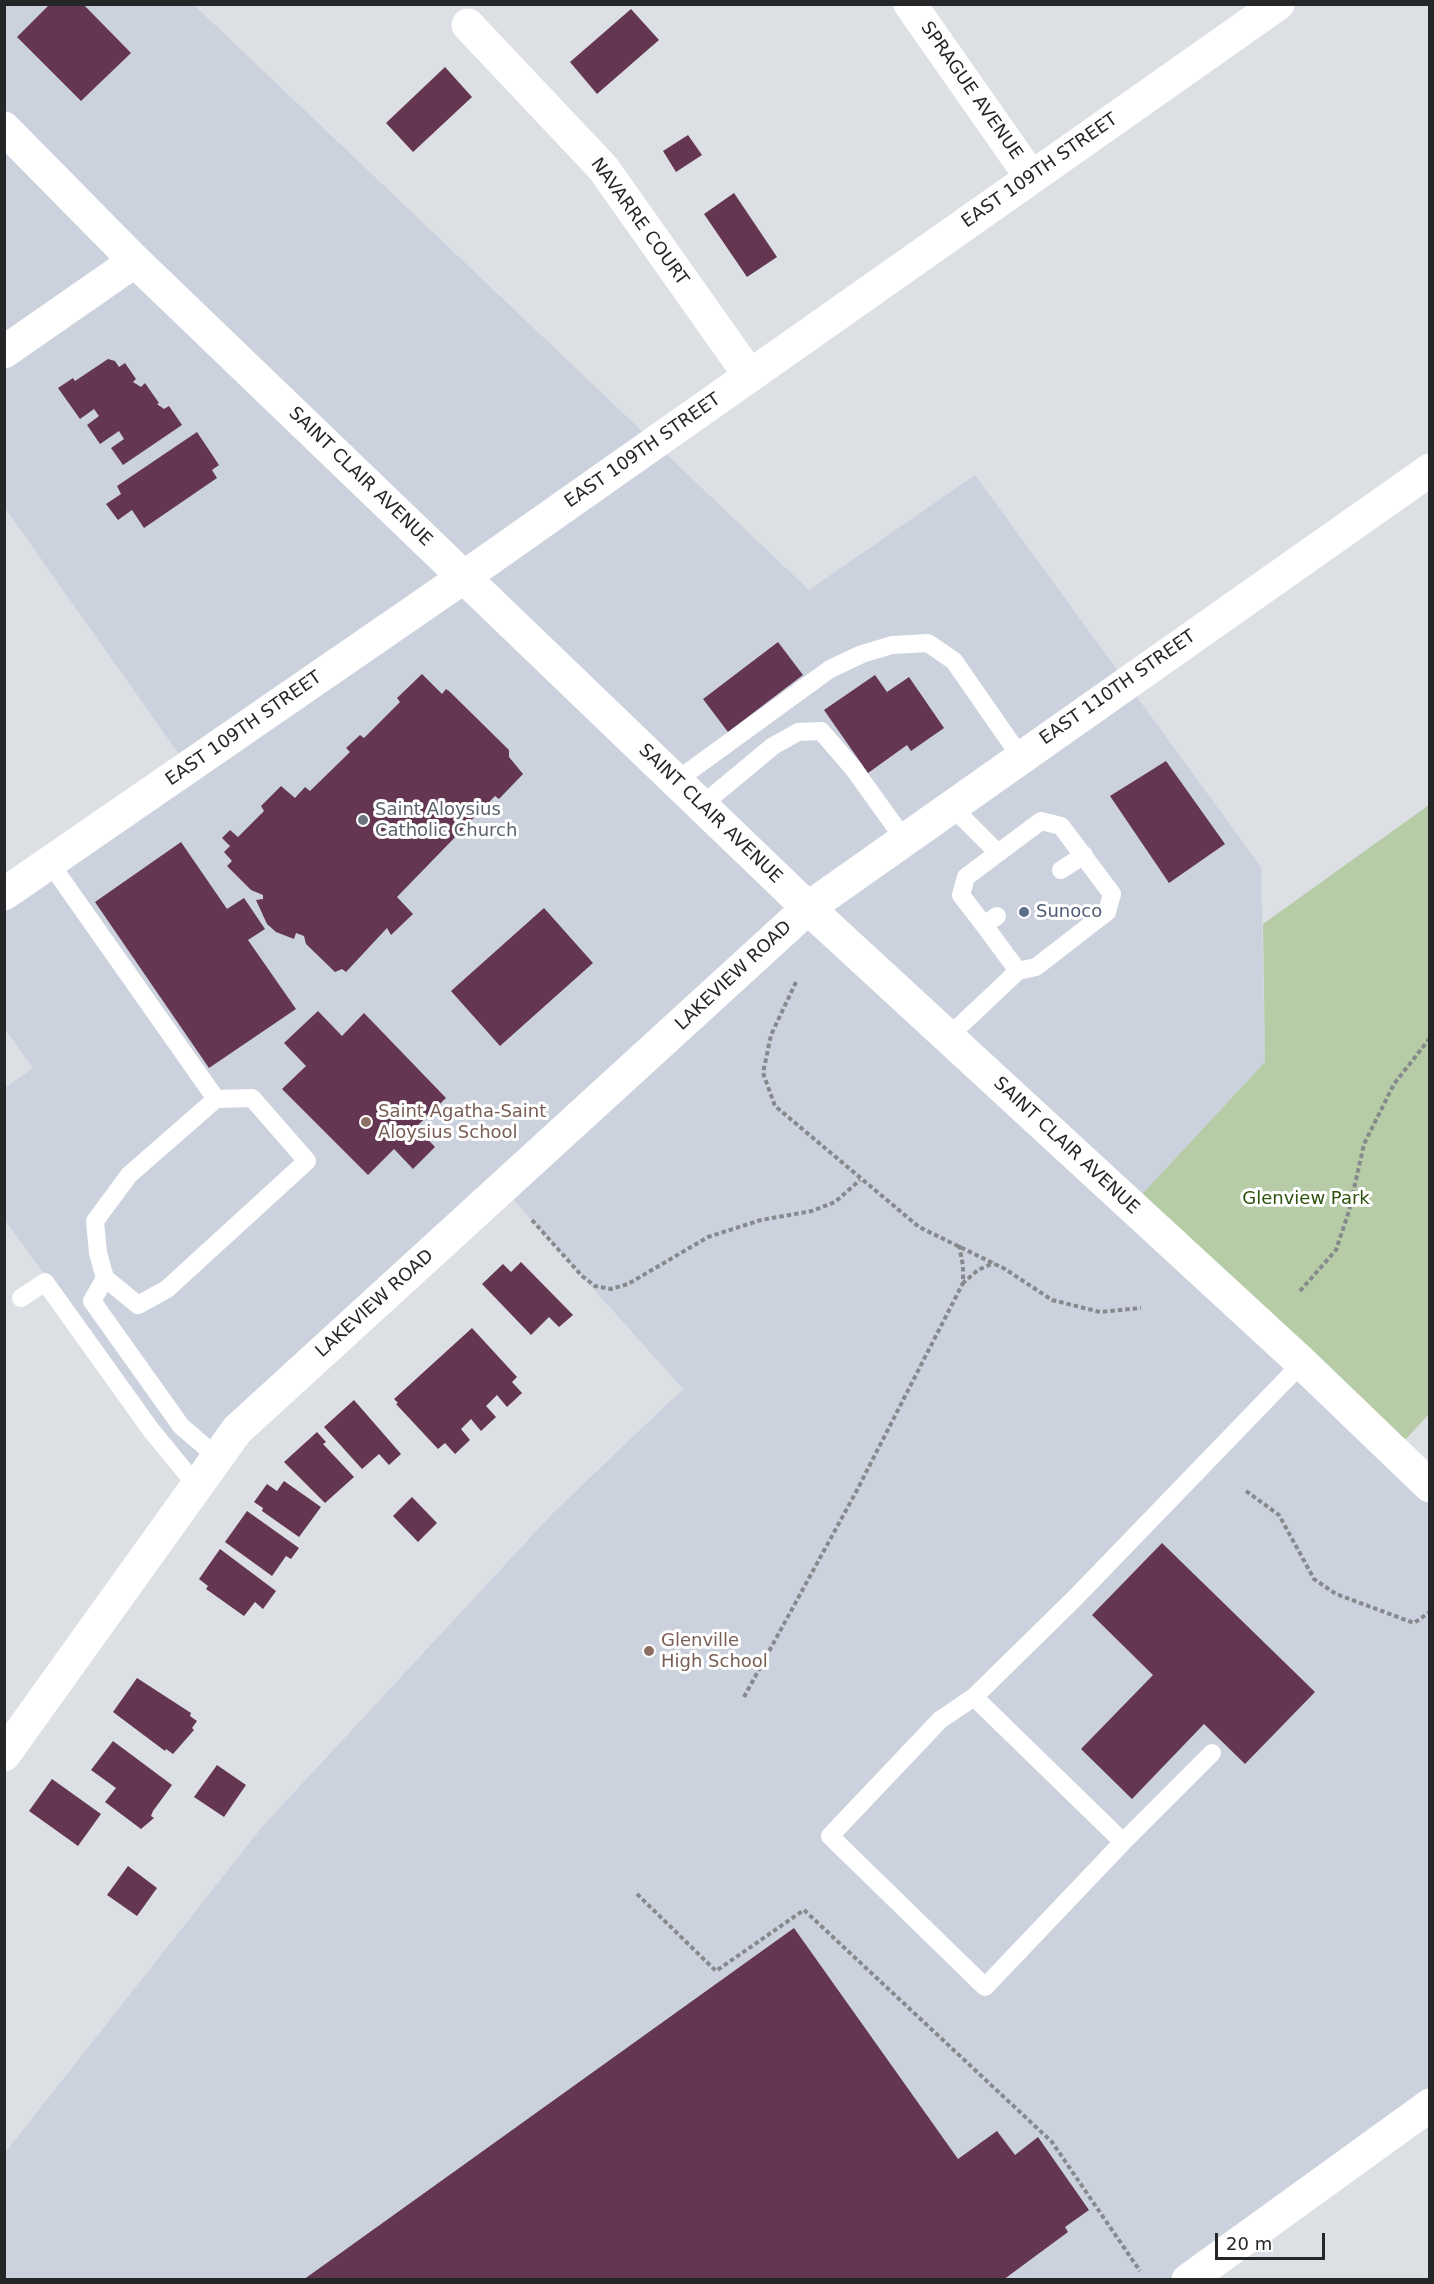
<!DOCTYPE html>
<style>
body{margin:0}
#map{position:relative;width:1434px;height:2284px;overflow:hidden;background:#dcdfe4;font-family:"DejaVu Sans",sans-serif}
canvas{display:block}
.frame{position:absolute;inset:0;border:6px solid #252628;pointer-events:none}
.scale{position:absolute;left:1215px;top:2233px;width:110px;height:27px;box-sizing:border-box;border:3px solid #252628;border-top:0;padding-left:8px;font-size:18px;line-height:21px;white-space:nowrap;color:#252628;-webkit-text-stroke:4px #fff;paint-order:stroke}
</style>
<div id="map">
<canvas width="1434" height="2284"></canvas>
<div class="frame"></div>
<div class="scale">20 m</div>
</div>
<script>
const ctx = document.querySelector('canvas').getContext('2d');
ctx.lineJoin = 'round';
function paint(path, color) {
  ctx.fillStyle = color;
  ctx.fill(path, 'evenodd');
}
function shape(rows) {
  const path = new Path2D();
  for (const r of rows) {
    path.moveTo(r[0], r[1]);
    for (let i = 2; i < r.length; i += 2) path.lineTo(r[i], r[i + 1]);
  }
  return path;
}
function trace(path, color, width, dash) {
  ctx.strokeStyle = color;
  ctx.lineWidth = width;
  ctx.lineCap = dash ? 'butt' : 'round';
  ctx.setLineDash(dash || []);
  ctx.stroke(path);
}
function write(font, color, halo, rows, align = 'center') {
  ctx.font = font + ' "DejaVu Sans",sans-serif';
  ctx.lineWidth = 6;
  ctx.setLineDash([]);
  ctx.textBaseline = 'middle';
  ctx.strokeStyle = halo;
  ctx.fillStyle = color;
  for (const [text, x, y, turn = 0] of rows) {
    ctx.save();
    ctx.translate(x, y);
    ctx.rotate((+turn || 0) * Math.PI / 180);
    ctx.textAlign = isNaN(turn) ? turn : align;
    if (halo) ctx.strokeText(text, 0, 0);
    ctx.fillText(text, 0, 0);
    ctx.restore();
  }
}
paint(shape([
 [5,5,194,5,809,590,975,475,1261,867,1265,1062,1131,1206,1429,1486,1429,2105,1188,2280,5,2279,4,2154,262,1827,553,1513,683,1389,503,1188,197,1486,5,1220,5,1088,33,1068,5,1029,5,894,188,767,5,508]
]), '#cbd2de');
paint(shape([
 [1429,805,1429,1414,1394,1452,1131,1206,1265,1062,1263,924]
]), '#b5cca7');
paint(shape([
 [50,4,83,4,131,53,81,101,17,37],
 [631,9,659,40,597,94,570,62],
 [445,67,472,97,413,152,386,123],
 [688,135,702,155,676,172,663,151],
 [734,193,777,257,747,277,704,214],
 [108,359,115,361,119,367,125,363,136,379,133,382,141,387,145,383,159,403,157,404,164,409,169,406,182,425,123,465,111,448,124,439,119,431,100,444,87,425,99,416,94,409,80,419,58,388,73,378,75,381],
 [197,432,219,465,212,470,217,478,144,528,132,510,118,520,106,504,121,494,117,486],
 [778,642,803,675,728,732,703,699],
 [422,674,442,694,446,689,449,691,509,750,509,757,523,774,499,799,495,796,397,897,413,914,391,935,387,928,346,972,342,969,335,972,306,944,304,936,296,933,294,939,276,932,267,924,256,900,263,899,263,895,251,890,227,866,232,861,224,852,230,846,222,838,230,830,238,837,264,811,261,806,281,786,295,798,305,787,310,791,350,752,346,748,360,735,364,738,400,702,397,698],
 [875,675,887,692,909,677,944,728,911,751,907,745,868,773,824,710],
 [1166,761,1225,844,1169,883,1110,796],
 [181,842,227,909,244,898,265,929,248,940,296,1009,209,1068,95,902],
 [544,908,593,963,500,1046,451,991],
 [318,1011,342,1036,364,1013,446,1098,416,1127,435,1147,413,1169,394,1149,368,1175,282,1089,306,1066,284,1043],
 [521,1262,573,1315,559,1327,549,1317,531,1335,482,1284,503,1264,511,1272],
 [472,1328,517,1377,512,1382,522,1393,507,1407,497,1395,486,1406,496,1417,481,1431,471,1419,461,1429,470,1440,455,1454,445,1443,438,1449,396,1404,398,1403,394,1399],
 [354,1400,401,1454,389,1465,379,1454,362,1469,324,1427],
 [317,1432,326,1442,323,1444,354,1477,325,1503,284,1462],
 [284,1481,321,1507,299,1537,262,1511,263,1508,254,1502,267,1484,277,1491],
 [412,1497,437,1523,418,1542,393,1516],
 [247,1511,299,1548,291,1559,286,1556,272,1576,225,1542],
 [1162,1543,1315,1692,1245,1764,1204,1724,1132,1799,1081,1749,1153,1675,1092,1615],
 [220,1549,276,1591,263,1609,255,1602,244,1616,206,1589,208,1586,199,1579],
 [137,1678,191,1713,190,1716,197,1721,192,1728,194,1730,173,1754,166,1749,165,1751,113,1712],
 [113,1741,172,1785,153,1811,151,1816,154,1818,141,1829,105,1802,116,1788,91,1770],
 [217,1765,246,1785,224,1817,194,1797],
 [52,1779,101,1814,78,1846,29,1811],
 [128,1866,157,1888,137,1916,107,1895],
 [794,1928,958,2159,997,2131,1015,2155,1038,2137,1089,2210,1065,2227,1068,2232,1003,2280,303,2280]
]), '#643652');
trace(shape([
 [796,982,771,1035,763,1073,775,1106,919,1227,1005,1269,1052,1300,1100,1312,1141,1308],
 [532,1220,582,1276,595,1286,611,1289,628,1284,708,1237,761,1220,812,1211,835,1202,860,1180],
 [959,1245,963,1266,963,1283,978,1270,994,1263],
 [1300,1291,1336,1250,1349,1211,1364,1144,1394,1084,1430,1038],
 [1246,1491,1279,1515,1314,1579,1336,1594,1414,1623,1430,1612],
 [744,1697,856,1492,963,1283],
 [637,1894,716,1971,804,1910,1052,2142,1140,2271]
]), '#87898d', 4, [4.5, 3]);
trace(shape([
 [676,781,830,669,862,654,892,645,928,643,954,661,1020,756],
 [702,805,773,746,798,732,821,731,853,768,904,839],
 [951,806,998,853,1041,821,1061,826,1112,894,1107,912,1036,967,1018,971],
 [50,863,216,1099],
 [1061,870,1084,855],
 [984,925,961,895,966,877,998,853],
 [948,1037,1018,971,984,925,997,916],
 [252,1098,307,1161,167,1289,138,1305,105,1278,98,1253,95,1221,129,1175,216,1099,252,1098],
 [105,1278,92,1301,181,1426,217,1457],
 [21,1298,45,1282,151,1430,197,1486],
 [974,1697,1123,1842,985,1987,830,1836,940,1720,974,1697,1074,1599,1302,1363],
 [1123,1842,1212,1753]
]), '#fff', 18);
trace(shape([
 [910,4,1031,177],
 [468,25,603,168,750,376],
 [4,352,135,261],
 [4,894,464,577,1278,4],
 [1188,2280,1430,2105]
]), '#fff', 33);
trace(shape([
 [4,1755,237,1430,808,908,1430,470]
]), '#fff', 33);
trace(shape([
 [4,128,135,261,808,908,1302,1363,1430,1486]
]), '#fff', 33);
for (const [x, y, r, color] of [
 [363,820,6,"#6b7280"],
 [1024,912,6,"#5c6f8a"],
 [366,1122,6,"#8d6e63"],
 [649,1651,6,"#8d6e63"]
]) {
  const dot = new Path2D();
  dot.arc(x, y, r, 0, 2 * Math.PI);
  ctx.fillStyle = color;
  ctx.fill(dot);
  trace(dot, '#fff', 2);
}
write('18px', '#252628', '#fff', [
 ["SPRAGUE AVENUE",971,91,55],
 ["EAST 109TH STREET",1040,171,-35],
 ["NAVARRE COURT",639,222,54],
 ["EAST 109TH STREET",643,451,-35],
 ["SAINT CLAIR AVENUE",360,477,44],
 ["EAST 110TH STREET",1118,688,-35],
 ["EAST 109TH STREET",244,729,-35],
 ["SAINT CLAIR AVENUE",710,814,44],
 ["LAKEVIEW ROAD",734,976,-43],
 ["SAINT CLAIR AVENUE",1066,1146,43],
 ["LAKEVIEW ROAD",375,1304,-42]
]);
write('18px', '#5b616d', '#fff', [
 ["Saint Aloysius",375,810],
 ["Catholic Church",375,831]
], 'left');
write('18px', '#4e5e75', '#fff', [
 ["Sunoco",1036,912]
], 'left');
write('18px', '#785e54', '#fff', [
 ["Saint Agatha-Saint",378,1112],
 ["Aloysius School",378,1133],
 ["Glenville",661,1641],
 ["High School",661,1662]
], 'left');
write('18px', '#2d520a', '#fff', [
 ["Glenview Park",1306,1199]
]);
</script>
